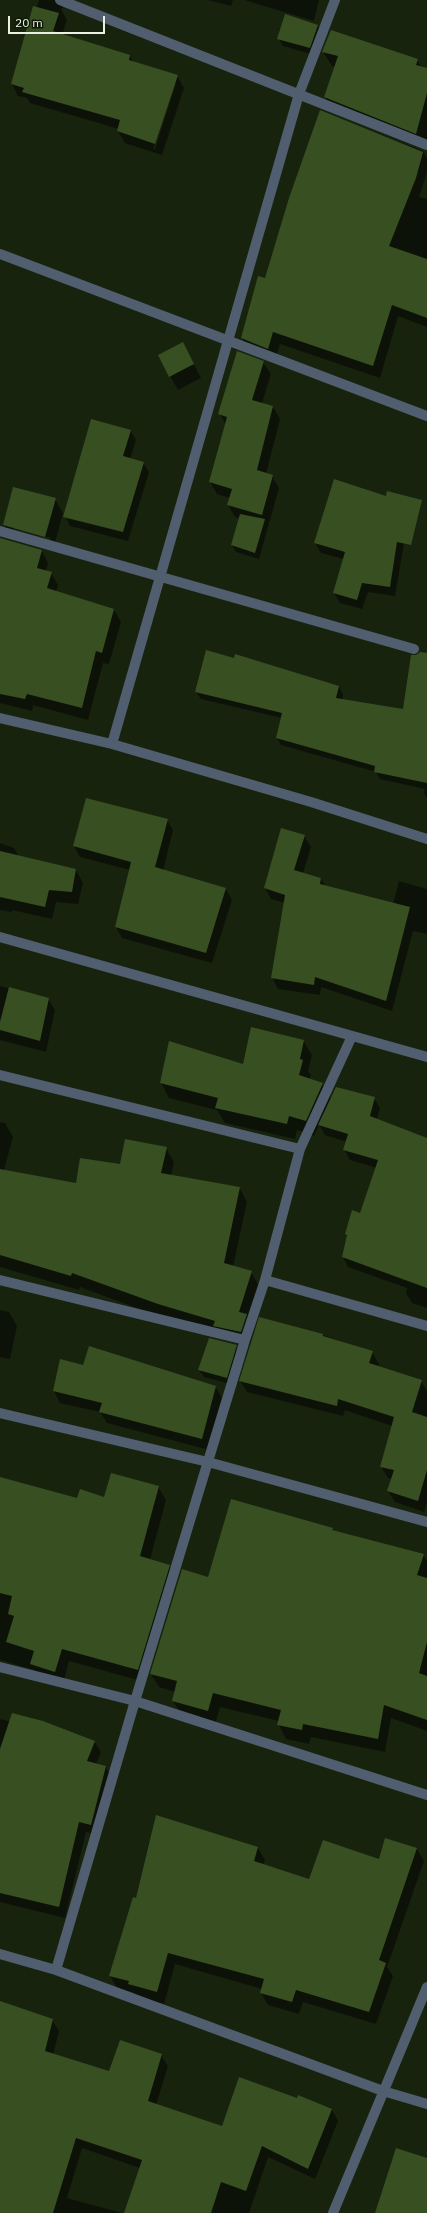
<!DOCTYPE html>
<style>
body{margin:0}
#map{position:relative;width:427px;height:2213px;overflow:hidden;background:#18230e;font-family:"IBM Plex Sans",sans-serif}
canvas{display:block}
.scale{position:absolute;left:8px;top:16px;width:97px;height:18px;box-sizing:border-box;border:2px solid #eaf1e4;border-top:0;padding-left:5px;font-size:12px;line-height:14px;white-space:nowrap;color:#eaf1e4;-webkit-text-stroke:3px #0f1905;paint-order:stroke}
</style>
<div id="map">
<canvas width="427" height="2213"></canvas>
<div class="scale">20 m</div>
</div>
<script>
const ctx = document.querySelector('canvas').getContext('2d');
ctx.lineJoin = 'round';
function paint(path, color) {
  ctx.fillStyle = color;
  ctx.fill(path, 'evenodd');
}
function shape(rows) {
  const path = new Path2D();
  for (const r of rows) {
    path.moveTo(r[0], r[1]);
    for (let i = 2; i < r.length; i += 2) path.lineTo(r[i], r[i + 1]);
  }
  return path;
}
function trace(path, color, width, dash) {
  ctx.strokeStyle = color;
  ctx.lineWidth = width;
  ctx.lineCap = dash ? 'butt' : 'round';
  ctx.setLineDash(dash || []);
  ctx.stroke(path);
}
paint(shape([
 [39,0,73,0,61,9,67,20,62,35,130,56,134,63,177,76,184,88,162,155,125,143,118,131,119,129,30,103,27,98,18,96,12,84],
 [174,83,176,83,155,149,153,149],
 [208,0,233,0,231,6],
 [244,0,319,0,314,21],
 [285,15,318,26,322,33,314,55,283,46,279,39],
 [323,52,417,60,422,68,427,69,427,149,334,112,325,97,335,67,332,66],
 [321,111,423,151,427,159,427,172,419,197,427,199,427,327,398,316,380,378,280,344,275,360,249,350,242,338,265,279],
 [159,356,190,357,201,378,178,390],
 [263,362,271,374,262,403,273,407,280,419,266,474,272,476,279,488,259,559,236,552,232,545,240,519,235,517,228,505,230,498,217,494,210,482,226,425,220,414],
 [130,430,136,440,130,459,143,463,149,472,128,541,70,526,65,516],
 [55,499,63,513,53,550,12,538,4,525],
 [13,527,51,538,50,540,13,529],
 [409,513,395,596,368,592,362,609,340,603,334,593,344,559,321,553,315,543],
 [0,539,42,551,48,563,46,571,51,573,58,585,56,592,114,610,121,622,109,664,103,663,88,720,33,705,32,711,0,703],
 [339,687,343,694,342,700,404,711,427,707,427,798,424,793,425,789,380,779,376,772,281,745,277,738,282,718,201,699,196,692],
 [167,820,173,830,163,871,226,889,232,900,212,963,122,938,116,927,130,870,80,857,74,846],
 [282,829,304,836,311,847,303,873,321,878,325,886,393,904,399,881,427,889,427,934,413,931,392,1011,321,987,320,995,278,989,272,977,285,903,271,899,265,888],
 [0,843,14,848,19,857,76,870,83,883,78,904,56,902,52,919,12,910,12,912,0,910],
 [0,986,48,999,55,1010,46,1052,0,1040],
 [303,1040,312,1055,308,1071,311,1075,310,1079,322,1084,331,1099,374,1098,380,1108,377,1120,427,1139,427,1308,412,1303,406,1293,407,1288,348,1267,343,1257,347,1236,346,1234,361,1214,377,1168,350,1160,344,1149,347,1142,325,1135,319,1125,314,1136,297,1130,295,1139,225,1123,217,1110,169,1098,161,1083,244,1065],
 [0,1122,5,1123,13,1137,4,1170,77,1184,166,1148,174,1162,171,1176,239,1187,247,1202,233,1267,251,1272,259,1286,249,1319,254,1329,249,1346,223,1340,80,1287,79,1290,0,1267],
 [0,1310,9,1312,17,1326,10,1359,0,1357],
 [323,1335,372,1352,379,1364,378,1367,421,1381,427,1391,427,1502,424,1512,395,1502,388,1491,392,1479,388,1478,381,1467,392,1426,345,1410,343,1416,247,1392,240,1381],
 [236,1346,240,1353,231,1384,204,1377,199,1370],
 [61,1360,84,1366,215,1386,222,1398,209,1450,107,1423,100,1412,60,1403,54,1391],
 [0,1478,77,1499,105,1499,158,1487,166,1500,150,1560,169,1566,176,1579,145,1682,69,1661,63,1684,38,1677,34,1670,0,1660],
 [332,1529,333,1531,423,1555,427,1561,427,1731,391,1718,385,1752,311,1737,309,1744,286,1739,279,1725,279,1721,220,1707,215,1725,181,1714,173,1701,175,1692,159,1687,151,1674,209,1578],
 [0,1719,94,1741,101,1752,96,1764,106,1767,112,1778,97,1835,86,1832,65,1918,0,1902],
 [386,1839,417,1849,424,1861,387,1967,393,1976,376,2024,303,2002,299,2014,268,2005,261,1993,262,1989,175,1964,164,2004,136,1996,134,1993,117,1988,110,1976,137,1899,258,1848,265,1860,263,1865,310,1880,380,1860],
 [0,2002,52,2020,59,2031,53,2055,110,2072,161,2055,168,2066,156,2105,222,2128,298,2099,299,2097,332,2110,338,2121,315,2179,268,2157,249,2213,125,2213,140,2168,82,2148,67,2198,122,2213,0,2213]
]), '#0007');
paint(shape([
 [33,6,59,13,53,31,130,55,129,60,178,75,155,144,117,131,120,120,22,92,24,88,11,84],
 [285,14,318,25,310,48,277,39],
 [331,30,418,59,416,65,427,68,427,93,416,134,324,97,338,56,322,52],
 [320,110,423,152,416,178,389,246,427,259,427,318,392,305,373,366,273,332,268,349,241,338,258,276,265,278,289,198],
 [183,342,194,364,169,377,158,355],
 [237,351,264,361,252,400,273,406,257,470,273,475,262,515,227,505,232,489,209,482,227,417,218,414],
 [91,419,131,430,123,456,144,462,123,532,63,517],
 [334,479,386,496,387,491,422,500,411,545,397,542,390,587,362,583,357,600,333,593,345,552,314,543],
 [13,487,56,498,45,537,3,525],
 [240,514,265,519,255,553,231,545],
 [0,538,42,550,37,568,52,572,47,588,114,609,102,653,96,651,82,708,27,694,25,699,0,694],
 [206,650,234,658,235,654,339,686,336,698,403,709,411,655,416,655,420,652,427,653,427,783,374,772,375,766,276,738,282,713,195,692],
 [86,798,168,819,155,867,226,888,206,953,115,927,131,862,73,846],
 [281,828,305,835,294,870,321,878,320,884,410,907,386,1001,315,977,314,985,271,978,285,895,264,888],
 [0,851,76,869,72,892,49,890,45,907,0,897],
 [9,987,49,998,40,1041,0,1030,0,1022],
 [251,1027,304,1040,300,1059,303,1060,299,1075,323,1083,306,1121,289,1116,287,1124,215,1108,218,1098,160,1083,169,1041,243,1064],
 [336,1087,375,1097,370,1116,427,1138,427,1288,342,1257,347,1235,345,1234,352,1210,360,1213,378,1160,343,1150,348,1134,318,1125],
 [125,1139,167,1147,161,1173,240,1187,224,1263,252,1271,239,1312,247,1314,241,1332,213,1326,215,1321,158,1304,72,1273,71,1276,0,1255,0,1169,76,1183,80,1158,120,1164],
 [259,1317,323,1334,323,1336,373,1351,369,1363,422,1380,412,1412,427,1417,427,1470,418,1501,387,1491,394,1470,380,1467,394,1417,338,1399,337,1406,239,1381],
 [209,1338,237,1345,227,1378,198,1370],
 [89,1346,216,1386,202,1439,99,1412,102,1403,53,1391,60,1359,83,1365],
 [111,1473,159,1486,140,1556,170,1565,138,1670,62,1649,55,1672,30,1664,34,1651,6,1642,14,1616,8,1614,12,1596,0,1593,0,1477,77,1498,80,1489,104,1497],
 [231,1499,333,1528,332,1530,424,1554,417,1575,427,1578,427,1642,419,1673,427,1676,427,1720,384,1705,378,1739,303,1724,302,1730,277,1725,281,1710,213,1693,208,1711,172,1701,177,1681,150,1674,182,1569,208,1577],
 [12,1713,43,1721,95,1741,87,1761,106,1766,91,1825,79,1822,59,1907,0,1893,0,1749],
 [156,1815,258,1847,254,1861,309,1879,323,1840,379,1859,385,1838,417,1848,379,1960,386,1963,369,2012,296,1990,292,2002,260,1993,264,1979,168,1953,157,1992,128,1984,129,1981,109,1976,133,1897,136,1898],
 [0,2001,53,2019,45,2051,109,2071,120,2040,162,2054,148,2101,222,2126,239,2077,297,2098,298,2095,332,2109,308,2169,262,2146,246,2191,221,2182,211,2213,124,2213,142,2160,76,2138,53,2213,0,2213],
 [396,2148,427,2158,427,2213,375,2213]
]), '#384f22');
trace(shape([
 [60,0,427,145],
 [0,254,427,416],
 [0,531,414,649],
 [0,718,112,744,311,802,427,839],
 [112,744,299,94,335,0],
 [0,937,427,1057],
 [0,1075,300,1149],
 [0,1280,245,1340],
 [265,1280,427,1326],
 [0,1413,208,1462,427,1522],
 [0,1667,135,1701,427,1795],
 [0,1954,56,1970,383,2091,427,2104],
 [56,1970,135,1701,245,1340,265,1280,300,1149,352,1036],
 [333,2213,427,1987]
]), '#515e70', 10);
</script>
